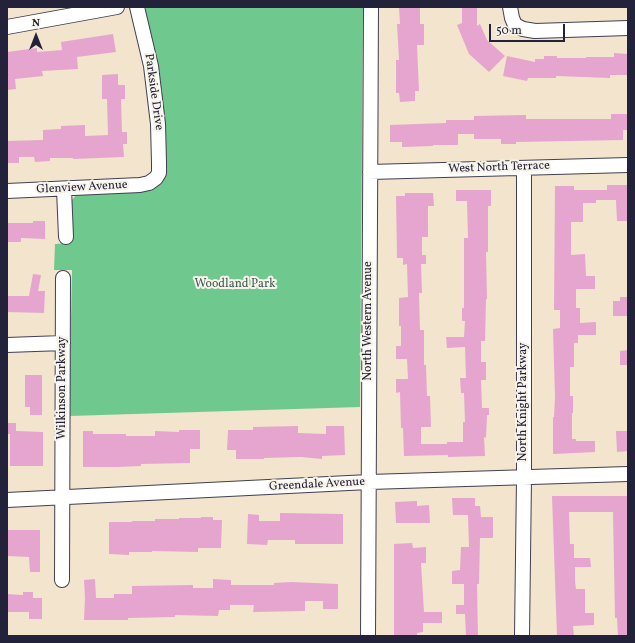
<!DOCTYPE html>
<style>
body{margin:0}
#map{position:relative;width:635px;height:643px;overflow:hidden;background:#f3e4cd;font-family:Vollkorn,serif}
canvas{display:block}
.frame{position:absolute;inset:0;border:8px solid #22223b;pointer-events:none}
.north{position:absolute;left:16px;top:16px;width:40px;height:40px;-webkit-text-stroke:3px #f7f3e8;paint-order:stroke;rotate:0deg;font-size:11px;font-weight:700;line-height:16px;text-align:center;color:#22223b}
.north::after{content:'';display:block;margin:auto;width:14px;height:18px;background:#22223b;clip-path:polygon(50% 0,100% 100%,50% 72%,0 100%)}
.scale{position:absolute;left:489px;top:24px;width:76px;height:18px;box-sizing:border-box;border:2px solid #22223b;border-top:0;padding-left:5px;font-size:12px;line-height:14px;white-space:nowrap;color:#22223b;-webkit-text-stroke:3px #f7f3e8;paint-order:stroke}
</style>
<div id="map">
<canvas width="635" height="643"></canvas>
<div class="frame"></div>
<div class="north">N</div>
<div class="scale">50 m</div>
</div>
<script>
const ctx = document.querySelector('canvas').getContext('2d');
ctx.lineJoin = 'round';
function paint(path, color) {
  ctx.fillStyle = color;
  ctx.fill(path, 'evenodd');
}
function shape(rows) {
  const path = new Path2D();
  for (const r of rows) {
    path.moveTo(r[0], r[1]);
    for (let i = 2; i < r.length; i += 2) path.lineTo(r[i], r[i + 1]);
  }
  return path;
}
function trace(path, color, width, dash) {
  ctx.strokeStyle = color;
  ctx.lineWidth = width;
  ctx.lineCap = dash ? 'butt' : 'round';
  ctx.setLineDash(dash || []);
  ctx.stroke(path);
}
function write(font, color, halo, rows, align = 'center') {
  ctx.font = font + ' Vollkorn,serif';
  ctx.lineWidth = 4;
  ctx.setLineDash([]);
  ctx.textBaseline = 'middle';
  ctx.strokeStyle = halo;
  ctx.fillStyle = color;
  for (const [text, x, y, turn = 0] of rows) {
    ctx.save();
    ctx.translate(x, y);
    ctx.rotate((+turn || 0) * Math.PI / 180);
    ctx.textAlign = isNaN(turn) ? turn : align;
    if (halo) ctx.strokeText(text, 0, 0);
    ctx.fillText(text, 0, 0);
    ctx.restore();
  }
}
paint(shape([
 [146,7,363,7,360,407,69,416,72,270,54,270,55,244,72,243,72,200,76,195,80,194,143,192,151,190,162,181,165,176,167,169,164,130,145,11]
]), '#6fc88e');
paint(shape([
 [399,7,420,7,420,24,424,24,424,45,417,45,419,91,415,91,415,101,400,102,399,93,396,93,396,60,399,60,397,24,400,24],
 [462,7,477,7,477,26,480,24,487,40,505,56,489,72,469,54,457,25,462,23],
 [113,34,116,52,77,57,78,69,42,71,43,76,15,79,16,89,7,90,7,52,37,48,37,52,62,50,61,42],
 [614,53,628,54,628,75,610,75,610,78,556,76,556,78,528,78,527,81,503,76,507,56,535,62,535,59,544,59,544,56,557,56,557,58,586,58,586,57,614,57],
 [118,74,118,85,125,85,125,99,121,99,122,132,127,132,127,144,123,144,124,157,73,159,73,158,50,158,50,161,35,162,34,157,19,157,19,163,7,163,7,141,43,140,43,130,61,129,61,126,85,125,85,136,108,135,107,99,102,99,102,75],
 [611,114,628,114,628,130,623,130,623,140,516,142,516,144,501,144,501,139,474,139,474,134,458,134,458,145,433,145,433,146,402,147,402,142,390,142,390,125,446,123,446,120,474,120,474,116,526,115,526,119,611,119],
 [607,185,628,185,628,221,617,221,616,200,596,200,596,203,583,203,583,222,571,222,571,255,585,254,586,276,595,276,595,289,576,289,576,308,580,308,580,323,596,322,596,335,578,335,578,343,574,343,574,367,570,367,570,396,573,396,573,413,572,413,572,439,576,439,576,441,595,441,595,452,553,454,553,417,554,417,555,397,553,329,560,328,560,310,554,310,555,186,574,186,574,190,607,190],
 [456,190,491,190,491,206,488,206,488,252,486,252,487,299,486,299,485,341,481,341,481,362,486,362,486,380,481,380,482,408,489,408,489,415,487,415,486,438,484,437,485,456,448,457,448,455,404,456,403,428,401,428,400,392,396,393,396,379,408,379,407,359,396,359,396,346,401,346,401,326,399,326,399,298,408,297,407,264,403,265,403,258,397,258,396,196,405,196,405,193,433,193,434,206,428,206,428,237,422,237,422,255,426,255,426,264,421,264,422,293,419,293,420,330,424,330,424,365,426,365,427,396,430,396,431,427,421,427,421,444,447,444,447,442,463,442,463,422,465,422,464,393,461,393,460,378,466,378,465,347,447,348,446,337,464,337,465,321,462,321,462,308,464,308,464,238,468,238,467,201,456,201],
 [33,221,45,221,45,239,21,238,21,242,7,242,7,223,33,223],
 [33,274,41,275,38,291,45,291,44,313,7,312,7,296,29,296],
 [620,297,628,297,628,316,613,316,613,301,620,301],
 [628,350,628,365,620,365,620,351],
 [25,375,42,375,42,415,30,415,30,407,25,407],
 [7,423,16,423,16,431,43,432,43,466,10,466,10,434,7,434],
 [298,426,298,433,326,434,326,426,344,426,345,455,322,456,322,459,301,457,264,458,264,459,236,459,236,450,227,450,228,430,253,430,253,427],
 [179,430,200,430,200,449,190,449,190,463,141,464,141,466,117,467,83,467,83,431,93,431,93,434,126,434,126,436,155,436,155,431,179,432],
 [616,431,628,431,628,451,617,452],
 [552,496,628,496,628,636,618,636,617,618,615,618,613,512,569,512,570,544,574,544,574,558,590,558,591,567,575,567,575,582,576,589,585,589,585,613,594,613,594,625,573,626,574,636,557,636],
 [452,498,475,498,475,506,480,506,481,517,493,517,493,538,480,538,479,584,477,584,478,636,466,636,465,614,456,614,456,605,464,605,464,584,452,584,452,571,460,570,461,547,469,547,468,515,453,515],
 [417,501,417,506,429,505,430,523,396,523,395,502],
 [280,513,343,514,343,544,295,544,295,540,268,540,267,545,247,544,248,514,259,515,259,521,280,521],
 [201,517,213,517,213,520,222,520,221,548,198,548,198,552,152,551,152,552,129,552,129,555,109,554,109,522,132,522,132,521,155,521,155,519,179,519,179,518,201,518],
 [7,530,40,530,40,572,30,572,29,557,7,556],
 [412,543,413,548,426,547,426,563,421,563,424,612,442,612,442,623,423,623,423,632,417,633,417,636,394,636,394,544],
 [95,579,96,598,114,598,114,594,132,594,132,586,193,585,193,588,213,588,213,579,231,580,231,585,274,585,274,583,291,582,338,584,338,609,323,609,323,601,305,601,305,611,253,612,254,605,230,605,230,610,219,610,218,616,175,615,175,617,128,618,128,620,84,620,85,598,84,580],
 [23,592,33,592,33,598,42,598,42,619,29,619,29,612,7,612,7,594,23,595]
]), '#e5a5cf');
const minor = shape([
 [510,7,512,18,515,25,523,29,535,31,628,28],
 [7,27,117,7],
 [370,172,628,165],
 [64,189,66,237],
 [7,191,140,185,149,183,156,178,159,173,159,163,158,124,151,66,137,7],
 [7,345,63,343],
 [7,500,369,482,628,474],
 [62,580,63,278],
 [368,636,371,7],
 [522,636,524,478,524,168]
]);
trace(minor, '#413f51', 16);
trace(minor, '#fff', 14);
write('12px', '#22223b', '#f7f3e8', [
 ["Parkside Drive",153,92,82],
 ["West North Terrace",499,168,-2],
 ["Glenview Avenue",82,188,-3],
 ["North Western Avenue",369,321,-90],
 ["Wilkinson Parkway",63,388,-90],
 ["North Knight Parkway",524,402,-90],
 ["Greendale Avenue",317,485,-3]
]);
write('12px', '#3d5c58', '#f7f3e8', [
 ["Woodland Park",235,285]
]);
</script>
